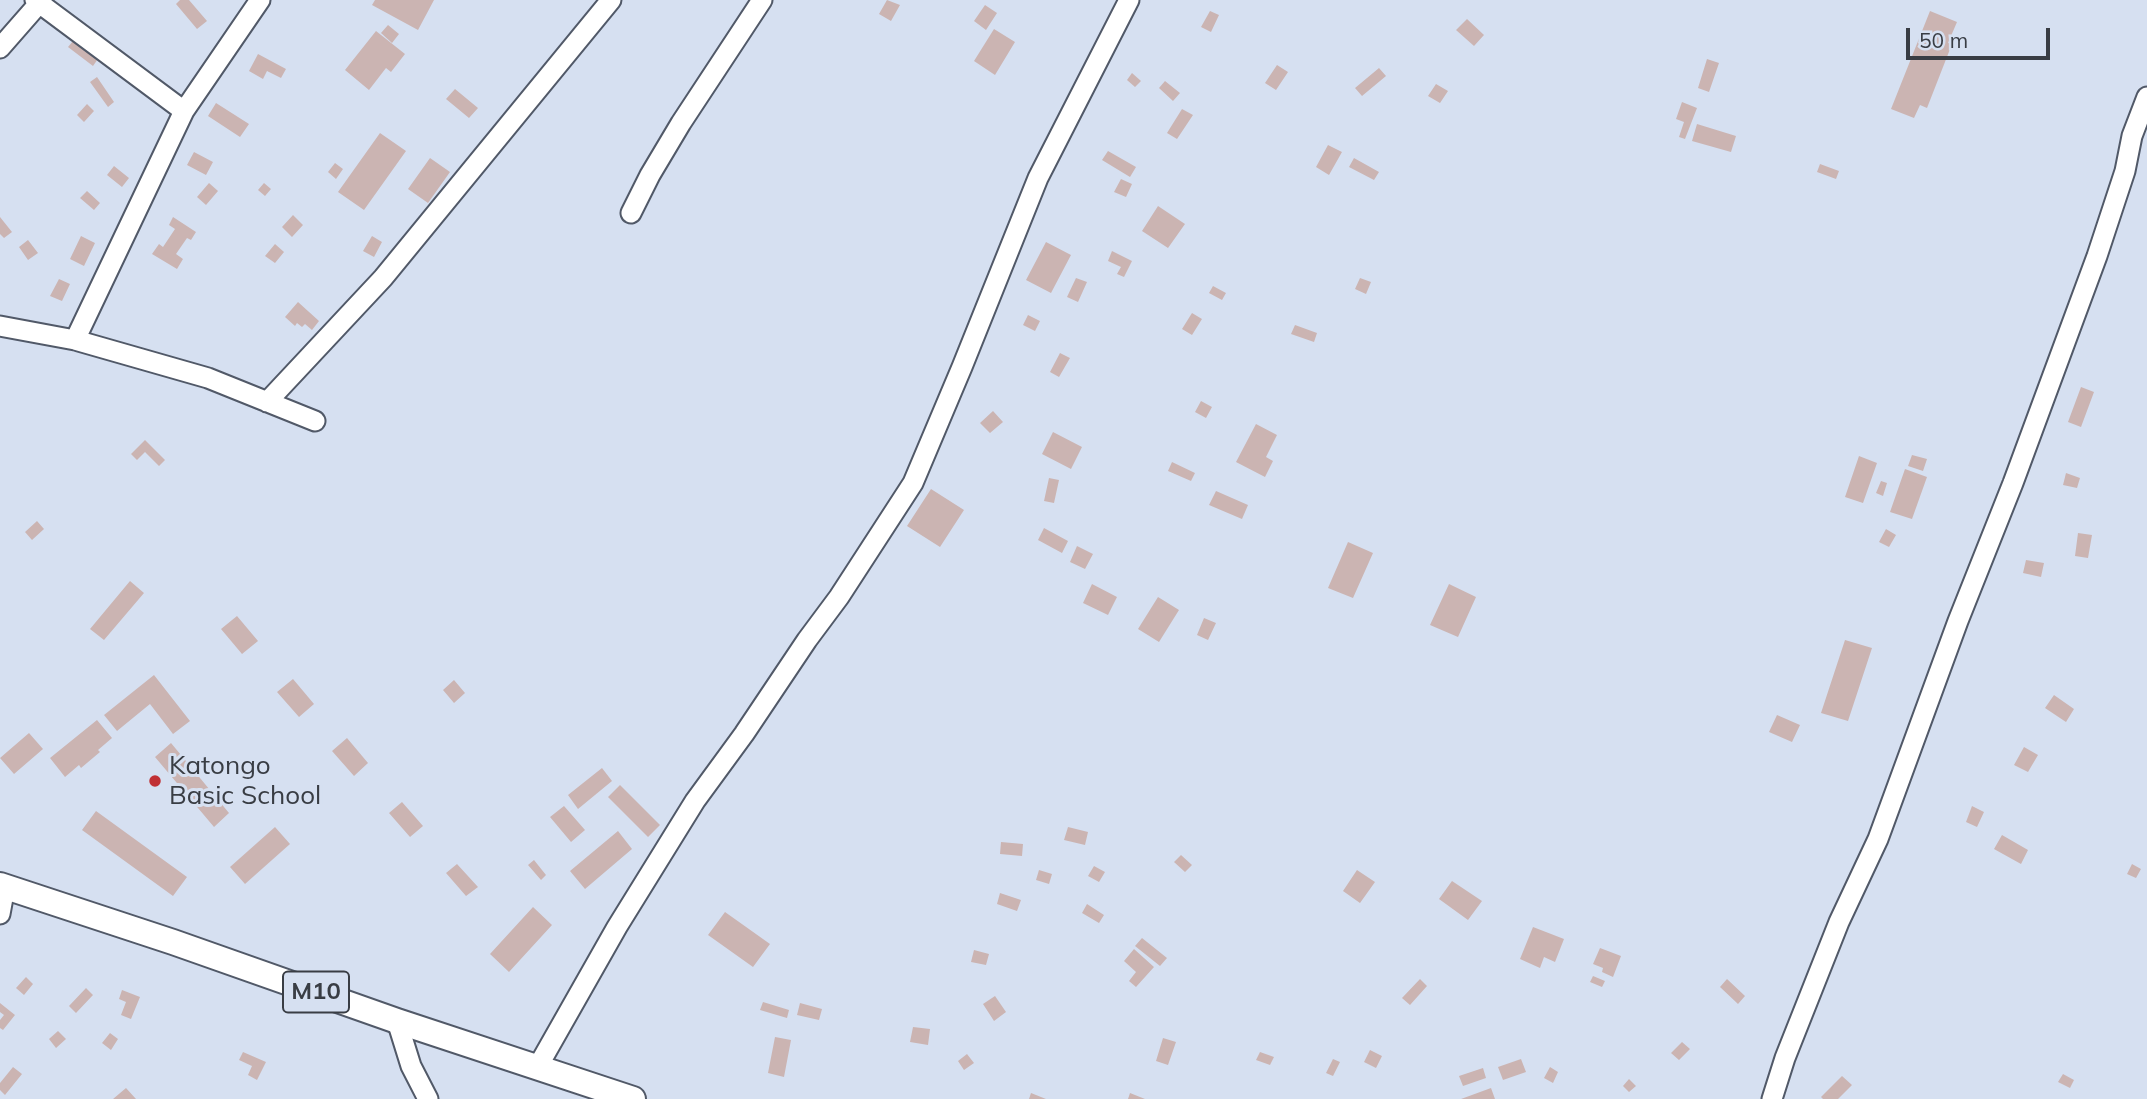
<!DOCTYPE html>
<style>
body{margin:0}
#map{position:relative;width:2147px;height:1099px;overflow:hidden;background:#d6e0f1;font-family:Mulish,sans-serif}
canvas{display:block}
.scale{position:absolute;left:1906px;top:28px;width:144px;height:32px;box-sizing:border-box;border:4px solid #393d44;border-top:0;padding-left:9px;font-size:21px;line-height:24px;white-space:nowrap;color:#393d44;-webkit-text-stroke:5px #d6e0f1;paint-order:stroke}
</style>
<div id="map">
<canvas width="2147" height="1099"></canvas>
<div class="scale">50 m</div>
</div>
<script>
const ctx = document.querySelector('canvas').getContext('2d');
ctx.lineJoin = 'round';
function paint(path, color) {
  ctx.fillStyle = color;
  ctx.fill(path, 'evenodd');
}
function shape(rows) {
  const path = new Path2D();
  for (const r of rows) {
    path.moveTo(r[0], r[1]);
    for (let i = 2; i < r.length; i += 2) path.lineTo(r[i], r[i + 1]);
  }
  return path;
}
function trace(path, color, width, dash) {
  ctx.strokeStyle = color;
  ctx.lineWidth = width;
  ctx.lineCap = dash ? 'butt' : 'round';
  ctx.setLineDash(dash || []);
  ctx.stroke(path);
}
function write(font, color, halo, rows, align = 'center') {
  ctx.font = font + ' Mulish,sans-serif';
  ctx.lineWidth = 6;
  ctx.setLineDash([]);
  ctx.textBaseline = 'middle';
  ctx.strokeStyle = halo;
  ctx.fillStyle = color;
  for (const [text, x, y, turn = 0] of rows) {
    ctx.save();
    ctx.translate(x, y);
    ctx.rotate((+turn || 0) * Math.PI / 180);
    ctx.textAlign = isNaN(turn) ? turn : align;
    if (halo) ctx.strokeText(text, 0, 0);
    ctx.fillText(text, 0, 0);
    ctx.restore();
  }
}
paint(shape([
 [180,0,189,0,207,21,197,29,176,4],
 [375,0,434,0,418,30,372,5],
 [887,0,900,5,891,21,879,14],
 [985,5,997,13,986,30,974,21],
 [1210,11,1219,15,1211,32,1201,27],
 [1930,11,1957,22,1948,43,1952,44,1927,108,1920,105,1914,118,1891,109],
 [1467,19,1484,35,1474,46,1456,30],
 [388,25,399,34,392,43,381,33],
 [994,29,1015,42,995,75,974,61],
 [376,31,405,54,391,72,386,68,369,90,345,70],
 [78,35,102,53,93,66,68,47],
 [258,54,286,69,281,78,267,71,263,79,249,71],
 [1707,59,1719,63,1709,92,1698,88],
 [1277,65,1288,72,1276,90,1265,83],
 [1379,68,1386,76,1362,96,1355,88],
 [1132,73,1141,81,1135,87,1127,80],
 [97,77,114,102,108,107,90,82],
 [1165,81,1180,93,1173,101,1159,88],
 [1436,84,1448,91,1440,103,1428,96],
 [455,89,478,108,469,118,446,99],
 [1682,102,1697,108,1685,139,1679,137,1684,122,1676,119],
 [216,103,249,124,240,137,208,116],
 [87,104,94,111,84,122,77,115],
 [1182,109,1193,115,1177,139,1167,133],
 [1697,124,1736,136,1731,152,1692,141],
 [380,133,406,151,364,210,338,192],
 [1328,145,1342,152,1329,175,1316,167],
 [1108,151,1136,167,1130,177,1102,160],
 [194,152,213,162,206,175,187,165],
 [430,158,450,172,428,203,408,189],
 [1354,158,1379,172,1374,180,1349,167],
 [335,163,343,169,336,179,328,172],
 [1820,164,1839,171,1836,179,1817,172],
 [114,166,129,178,122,187,107,175],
 [1121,179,1132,184,1126,197,1114,192],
 [209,183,218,191,206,205,197,197],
 [264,183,271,189,265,196,258,190],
 [87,191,100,203,94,210,80,198],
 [1158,206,1185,224,1168,248,1142,231],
 [293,215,303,225,292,237,282,227],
 [0,217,12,232,4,238,0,234],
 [173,217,196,232,191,240,187,238,176,254,183,259,177,269,152,254,159,244,163,247,175,229,169,225],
 [81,236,95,243,84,266,70,259],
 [372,236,382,242,374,257,363,251],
 [28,240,38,253,28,260,19,247],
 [1046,242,1071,255,1051,293,1026,280],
 [275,244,284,252,275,263,265,256],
 [1112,251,1132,261,1124,277,1117,274,1121,267,1108,261],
 [1076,278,1087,282,1078,302,1067,297],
 [1360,278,1371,282,1366,294,1355,289],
 [59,279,70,284,62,301,50,296],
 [1213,286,1226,293,1222,300,1209,293],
 [298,302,319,321,312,330,305,324,302,327,297,323,295,326,285,317],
 [1192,313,1202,319,1192,335,1182,329],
 [1028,315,1040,321,1035,331,1023,325],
 [1295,325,1317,333,1314,342,1291,334],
 [1060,353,1070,358,1059,377,1050,372],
 [2081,387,2094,392,2081,427,2068,422],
 [1201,401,1212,407,1206,418,1195,412],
 [993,411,1003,422,990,433,980,423],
 [1256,424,1277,435,1266,457,1273,461,1265,477,1236,462],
 [1053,432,1082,447,1071,469,1042,454],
 [145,440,165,460,159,466,145,452,137,460,131,454],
 [1912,455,1927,459,1923,471,1908,466],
 [1859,456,1877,463,1863,503,1845,497],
 [1172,462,1195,473,1191,481,1168,471],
 [1905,469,1927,477,1912,519,1890,512],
 [2066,473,2080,478,2077,488,2063,485],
 [1049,478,1059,480,1054,503,1044,501],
 [1881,481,1887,483,1883,496,1876,493],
 [931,489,964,510,940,547,907,526],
 [1216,491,1248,505,1242,519,1209,505],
 [37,521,44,529,32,540,25,532],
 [1044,528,1068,541,1062,553,1038,540],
 [1886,529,1896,535,1889,547,1879,542],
 [2078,533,2092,535,2088,558,2075,556],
 [1348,542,1373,553,1353,598,1328,588],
 [1077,546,1093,554,1085,569,1070,562],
 [2026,560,2044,563,2041,577,2023,573],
 [130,581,144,593,104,640,90,629],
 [1092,584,1117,597,1108,615,1083,603],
 [1449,584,1476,597,1458,637,1430,625],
 [1158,597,1179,610,1159,642,1138,629],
 [237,616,258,641,242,654,221,629],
 [1204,618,1216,623,1208,640,1197,635],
 [1845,640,1872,648,1848,721,1821,713],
 [154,675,190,721,173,734,150,704,117,731,104,715],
 [293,679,314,704,299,717,277,692],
 [454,680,465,693,454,703,443,690],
 [2054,695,2074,709,2066,722,2045,708],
 [1777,715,1800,725,1792,742,1769,732],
 [97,720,112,738,98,750,100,752,81,768,79,765,65,777,50,758],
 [29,733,43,749,14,774,0,758],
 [347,738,368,763,354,776,332,751],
 [171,743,229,813,214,827,155,757],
 [2024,747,2038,755,2028,772,2014,765],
 [602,768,612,781,578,809,568,795],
 [620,785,660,825,648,837,608,797],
 [402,802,423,826,410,837,389,813],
 [564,806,585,830,571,842,550,817],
 [1972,806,1984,812,1977,827,1966,822],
 [96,811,187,877,173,896,82,830],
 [275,827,290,844,245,884,230,867],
 [1068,827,1088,832,1085,845,1064,840],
 [618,831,632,849,585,889,570,871],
 [2002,835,2028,850,2021,864,1994,849],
 [1001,842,1023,844,1022,856,1000,854],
 [1181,855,1192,865,1185,872,1174,862],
 [534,860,546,875,541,880,528,865],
 [457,864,478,887,466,896,446,873],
 [2132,864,2141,869,2136,878,2127,874],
 [1094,866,1105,872,1099,882,1088,876],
 [1039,870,1052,874,1049,884,1036,880],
 [1357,870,1375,882,1360,903,1343,891],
 [1452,881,1482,901,1468,920,1439,899],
 [1000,893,1021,900,1017,911,997,904],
 [1087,904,1104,915,1099,923,1082,913],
 [533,907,552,925,509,972,490,954],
 [725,912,770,944,753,967,708,935],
 [1533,927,1564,939,1555,962,1544,957,1540,968,1520,959],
 [1142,938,1167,958,1160,966,1135,946],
 [1600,948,1621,956,1613,977,1602,972,1603,968,1593,964],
 [1134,949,1154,967,1136,987,1129,981,1136,972,1124,961],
 [974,950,989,954,986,965,971,962],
 [1593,976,1605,981,1602,987,1590,982],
 [26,977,33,984,24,995,16,988],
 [1420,979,1427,986,1410,1005,1402,998],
 [1727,979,1745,996,1738,1004,1720,987],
 [86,988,93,995,76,1013,69,1006],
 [122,990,140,997,131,1019,121,1015,126,1002,119,999],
 [995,996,1006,1012,994,1021,983,1004],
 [763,1002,789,1010,787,1018,760,1010],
 [0,1003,15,1015,3,1030,0,1028,0,1020,4,1015,0,1012],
 [800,1003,822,1009,819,1020,797,1015],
 [913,1027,930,1029,928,1045,910,1042],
 [58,1031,66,1039,56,1048,49,1039],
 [110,1033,118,1039,111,1050,102,1043],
 [775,1037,791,1040,784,1077,768,1073],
 [1163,1038,1176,1042,1168,1065,1156,1061],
 [1682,1042,1690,1049,1679,1060,1671,1053],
 [1370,1050,1382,1056,1376,1068,1364,1062],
 [243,1052,266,1062,257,1080,248,1075,252,1066,239,1060],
 [1260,1052,1274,1057,1270,1065,1256,1060],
 [967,1054,974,1063,964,1070,958,1061],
 [1333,1059,1340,1062,1333,1076,1326,1073],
 [1521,1059,1526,1072,1503,1080,1498,1067],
 [13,1067,22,1074,5,1095,0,1090,0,1083],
 [1550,1067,1558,1072,1553,1083,1544,1078],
 [1483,1068,1486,1078,1463,1086,1459,1076],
 [2063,1074,2074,1080,2070,1088,2058,1082],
 [1842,1076,1852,1085,1838,1099,1823,1099,1821,1097],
 [1629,1079,1636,1086,1629,1092,1623,1086],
 [126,1088,136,1099,113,1099],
 [1491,1088,1495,1099,1461,1099],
 [1031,1093,1046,1099,1029,1099],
 [1130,1093,1145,1099,1128,1099]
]), '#cbb4b2');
const minor = shape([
 [35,0,184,111,260,0],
 [0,48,42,0],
 [631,213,650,175,681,123,762,0],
 [0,326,75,340,208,378,315,421],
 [75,340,184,111],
 [267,402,383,278,611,0],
 [0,914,5,887],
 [397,1021,411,1066,428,1099],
 [537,1068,617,927,695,801,744,734,807,640,839,597,913,483,962,367,1038,178,1129,0],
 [1772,1099,1785,1058,1839,922,1878,839,1958,621,2013,483,2097,256,2125,171,2132,136,2147,97]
]);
const major = shape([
 [0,885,173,942,397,1021,633,1099]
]);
trace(minor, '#515968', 23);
trace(major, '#515968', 28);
trace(minor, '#fff', 19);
trace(major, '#fff', 24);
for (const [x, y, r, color] of [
 [155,781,7,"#c03034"]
]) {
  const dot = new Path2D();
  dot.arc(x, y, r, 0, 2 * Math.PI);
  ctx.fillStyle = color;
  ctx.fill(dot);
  trace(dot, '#d6e0f1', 2.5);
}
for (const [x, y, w] of [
 [316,992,66]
]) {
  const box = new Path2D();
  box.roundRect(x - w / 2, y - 20.5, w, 41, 5);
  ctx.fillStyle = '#d6e0f1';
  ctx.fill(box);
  trace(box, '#393d44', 2);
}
write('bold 24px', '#393d44', null, [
 ["M10",316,992]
]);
write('26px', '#393d44', '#d6e0f1', [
 ["Katongo",169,766],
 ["Basic School",169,796]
], 'left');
</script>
